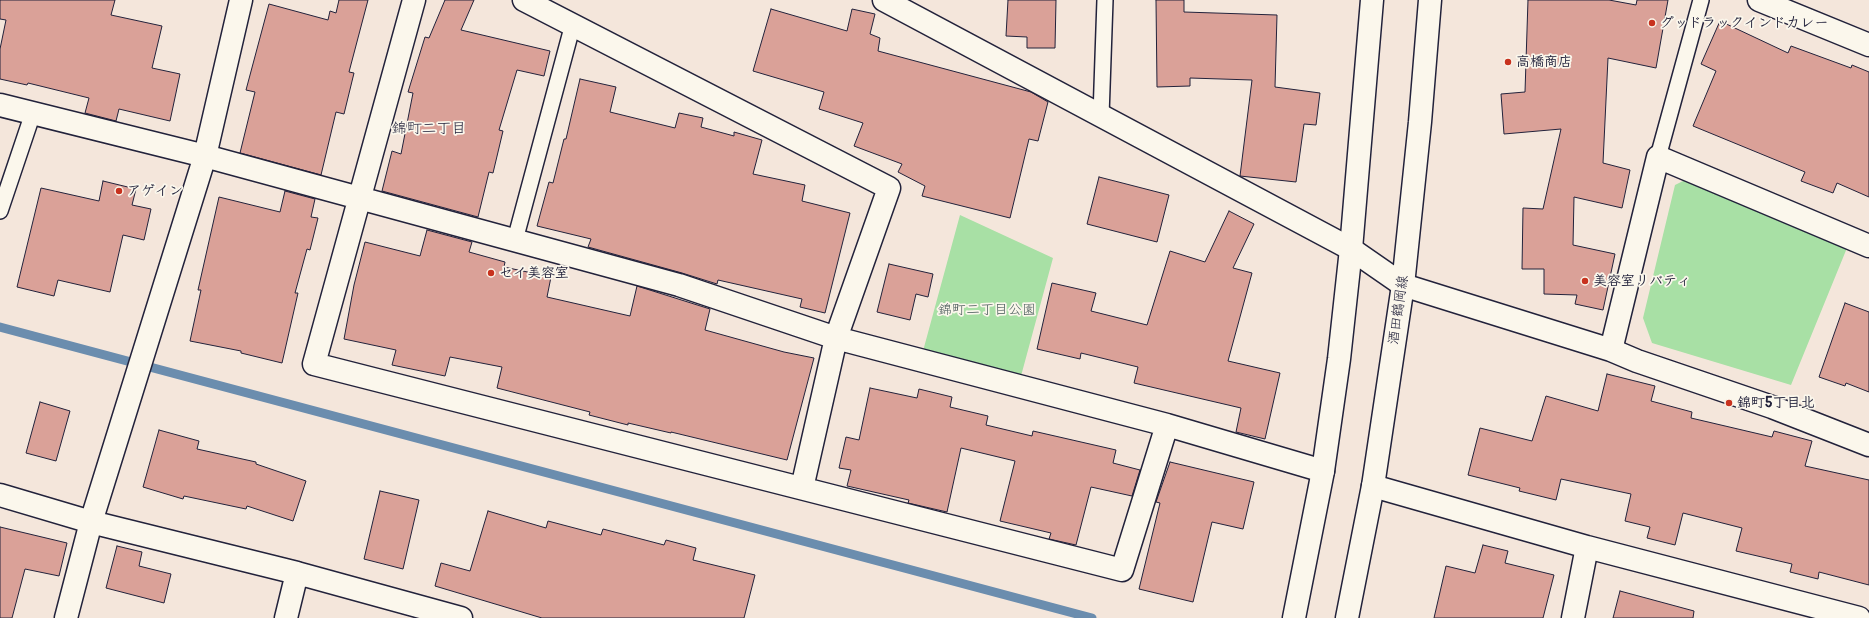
<!DOCTYPE html>
<meta charset="utf-8">
<style>
body{margin:0}
canvas{display:block;background:#f4e6db}
</style>
<canvas width="1869" height="618"></canvas>
<script>
const ctx = document.querySelector('canvas').getContext('2d');
ctx.lineJoin = 'round';
function paint(path, color) {
  ctx.fillStyle = color;
  ctx.fill(path, 'evenodd');
}
function shape(rows) {
  const path = new Path2D();
  for (const r of rows) {
    path.moveTo(r[0], r[1]);
    for (let i = 2; i < r.length; i += 2) path.lineTo(r[i], r[i + 1]);
  }
  return path;
}
function trace(path, color, width, dash) {
  ctx.strokeStyle = color;
  ctx.lineWidth = width;
  ctx.lineCap = dash ? 'butt' : 'round';
  ctx.setLineDash(dash || []);
  ctx.stroke(path);
}
function write(font, color, halo, rows, align = 'center') {
  ctx.font = font + ' Pangolin,"Klee One",sans-serif';
  ctx.lineWidth = 3.5;
  ctx.setLineDash([]);
  ctx.textBaseline = 'middle';
  ctx.strokeStyle = halo;
  ctx.fillStyle = color;
  for (const [text, x, y, turn = 0] of rows) {
    ctx.save();
    ctx.translate(x, y);
    ctx.rotate((+turn || 0) * Math.PI / 180);
    ctx.textAlign = isNaN(turn) ? turn : align;
    if (halo) ctx.strokeText(text, 0, 0);
    ctx.fillText(text, 0, 0);
    ctx.restore();
  }
}
paint(shape([
 [1693,176,1849,243,1791,385,1652,343,1643,318,1675,185],
 [960,215,1053,258,1021,376,923,351]
]), '#a8e0a5');
trace(shape([
 [0,327,1092,618]
]), '#6b8dae', 9);
const building = shape([
 [0,0,115,0,111,15,162,26,152,68,180,74,170,121,119,109,116,121,85,113,89,98,28,83,27,85,0,79,0,49,6,20,0,19,0,0],
 [339,0,368,0,349,72,354,73,344,114,336,112,321,175,240,153,255,92,246,90,269,4,328,20,330,11,336,13,339,0],
 [445,0,474,0,461,30,550,51,544,76,517,70,499,130,503,131,493,173,489,172,478,217,382,191,392,151,401,154,413,93,408,92,425,37,429,38,445,0],
 [1008,0,1056,0,1055,48,1027,48,1027,37,1006,36,1008,0],
 [1156,0,1184,0,1184,12,1277,15,1275,87,1320,93,1316,125,1304,124,1296,182,1240,176,1252,80,1190,78,1190,86,1157,87,1156,0],
 [1528,0,1609,0,1636,5,1637,0,1668,0,1656,68,1608,58,1603,163,1630,170,1622,208,1574,197,1573,245,1615,254,1603,310,1575,304,1577,295,1544,294,1544,269,1522,269,1523,208,1543,209,1561,129,1504,134,1501,94,1525,92,1528,0],
 [771,9,847,31,852,9,875,14,870,34,880,38,878,51,1031,92,1048,102,1038,141,1029,139,1010,218,922,196,925,186,898,172,902,164,854,146,863,123,819,109,824,92,753,71,771,9],
 [1720,21,1788,53,1791,46,1851,68,1852,65,1869,72,1869,197,1837,183,1833,193,1801,181,1805,172,1693,126,1716,71,1701,64,1720,21],
 [580,79,616,87,610,112,675,128,679,113,703,118,701,127,734,136,734,132,762,140,753,174,805,185,802,201,850,213,825,313,800,307,802,299,718,280,717,284,682,273,588,247,591,239,537,226,549,182,553,183,564,139,566,139,580,79],
 [1099,177,1169,195,1157,242,1087,224,1099,177],
 [103,181,136,189,132,205,151,209,144,240,123,235,110,292,58,280,54,296,17,287,41,188,99,201,103,181],
 [285,191,315,199,311,217,318,218,310,250,307,249,295,293,298,293,282,363,241,353,241,351,190,341,201,290,198,290,219,197,280,212,285,191],
 [1229,211,1254,224,1233,268,1252,273,1228,361,1280,373,1265,439,1236,432,1241,408,1134,383,1138,367,1081,353,1080,359,1037,349,1052,283,1096,293,1091,311,1147,325,1170,251,1205,262,1229,211],
 [427,230,472,242,469,252,505,262,504,267,551,277,547,297,630,316,637,286,710,309,705,330,784,352,814,358,787,460,671,432,671,433,628,423,628,425,589,415,590,412,497,388,502,367,450,357,445,376,392,365,396,350,344,339,354,285,365,242,420,256,427,230],
 [889,264,933,274,928,297,916,294,910,320,877,312,889,264],
 [1845,303,1869,312,1869,392,1846,383,1845,386,1819,377,1845,303],
 [1607,374,1655,386,1651,401,1692,412,1691,418,1772,437,1774,431,1812,441,1805,466,1869,480,1869,585,1819,572,1818,579,1790,572,1792,564,1736,551,1742,528,1683,513,1675,545,1647,538,1650,527,1625,521,1631,494,1561,479,1556,500,1519,491,1520,488,1468,475,1480,428,1532,441,1546,396,1598,411,1607,374],
 [870,388,917,398,919,389,952,397,950,407,988,416,986,425,1032,436,1033,431,1116,450,1113,463,1140,470,1132,496,1091,487,1076,545,1049,539,1051,533,1000,521,1015,461,961,448,947,512,908,503,909,500,847,486,851,470,839,468,846,437,859,440,870,388],
 [40,402,70,411,56,461,26,453,40,402],
 [159,430,199,441,197,449,256,462,256,464,306,481,293,521,247,506,246,509,184,496,183,499,143,487,159,430],
 [1170,462,1254,482,1243,529,1212,522,1193,602,1139,589,1160,503,1156,502,1170,462],
 [380,491,419,500,403,569,364,559,380,491],
 [488,511,546,528,548,521,601,535,603,529,664,545,666,540,696,548,693,560,755,575,744,618,542,618,435,586,441,563,470,571,488,511],
 [0,527,67,543,59,576,25,569,12,618,0,618,0,527],
 [1483,545,1508,551,1505,563,1554,575,1543,618,1434,618,1446,566,1475,573,1483,545],
 [117,546,142,552,139,566,171,574,164,603,106,588,117,546],
 [1620,591,1694,611,1693,618,1613,618,1620,591]
]);
paint(building, '#daa198');
trace(building, '#22223b', 1);
const lane = shape([
 [1101,116,1105,0],
 [1658,157,1701,0],
 [0,211,33,113],
 [515,240,573,24]
]);
const street = shape([
 [414,0,314,364,1122,570,1167,425],
 [524,0,889,188,836,338,802,488],
 [884,0,1351,249,1403,285,1611,350,1637,361,1772,407,1869,445],
 [1759,0,1869,45],
 [0,105,205,156,679,285,836,338,1167,425,1323,471],
 [1611,350,1658,157,1869,246],
 [1373,486,1587,547,1859,618],
 [0,495,91,522,297,573,461,618],
 [66,618,91,522,205,156,241,0],
 [286,618,297,573],
 [1573,618,1587,547]
]);
const primary = shape([
 [1294,618,1323,471,1339,359,1351,249,1372,0],
 [1347,618,1373,486,1403,285,1420,122,1430,0]
]);
trace(lane, '#22223b', 18);
trace(street, '#22223b', 25);
trace(primary, '#22223b', 25);
trace(lane, '#fbf7ec', 15);
trace(street, '#fbf7ec', 22);
trace(primary, '#fbf7ec', 22);
for (const [x, y, r, color] of [
 [1652,23,4,"#c8321e"],
 [1508,62,4,"#c8321e"],
 [119,191,4,"#c8321e"],
 [491,273,4,"#c8321e"],
 [1585,281,4,"#c8321e"],
 [1729,403,4,"#c8321e"]
]) {
  const dot = new Path2D();
  dot.arc(x, y, r, 0, 2 * Math.PI);
  ctx.fillStyle = color;
  ctx.fill(dot);
  trace(dot, '#fbf7ec', 1.5);
}
write('bold 14px', '#22223b', '#fbf7ec', [
 ["グッドラックインドカレー",1660,23],
 ["高橋商店",1516,62],
 ["アゲイン",127,191],
 ["セイ美容室",499,273],
 ["美容室リバティ",1593,281],
 ["錦町5丁目北",1737,403]
], 'left');
write('14px', '#4a5b5b', '#fbf7ec', [
 ["錦町二丁目公園",987,310]
]);
write('14px', '#22223b', '#fbf7ec', [
 ["酒田鶴岡線",1399,310,-82]
]);
write('15px', '#22223b', '#fbf7ec', [
 ["錦町二丁目",429,129]
]);
</script>
